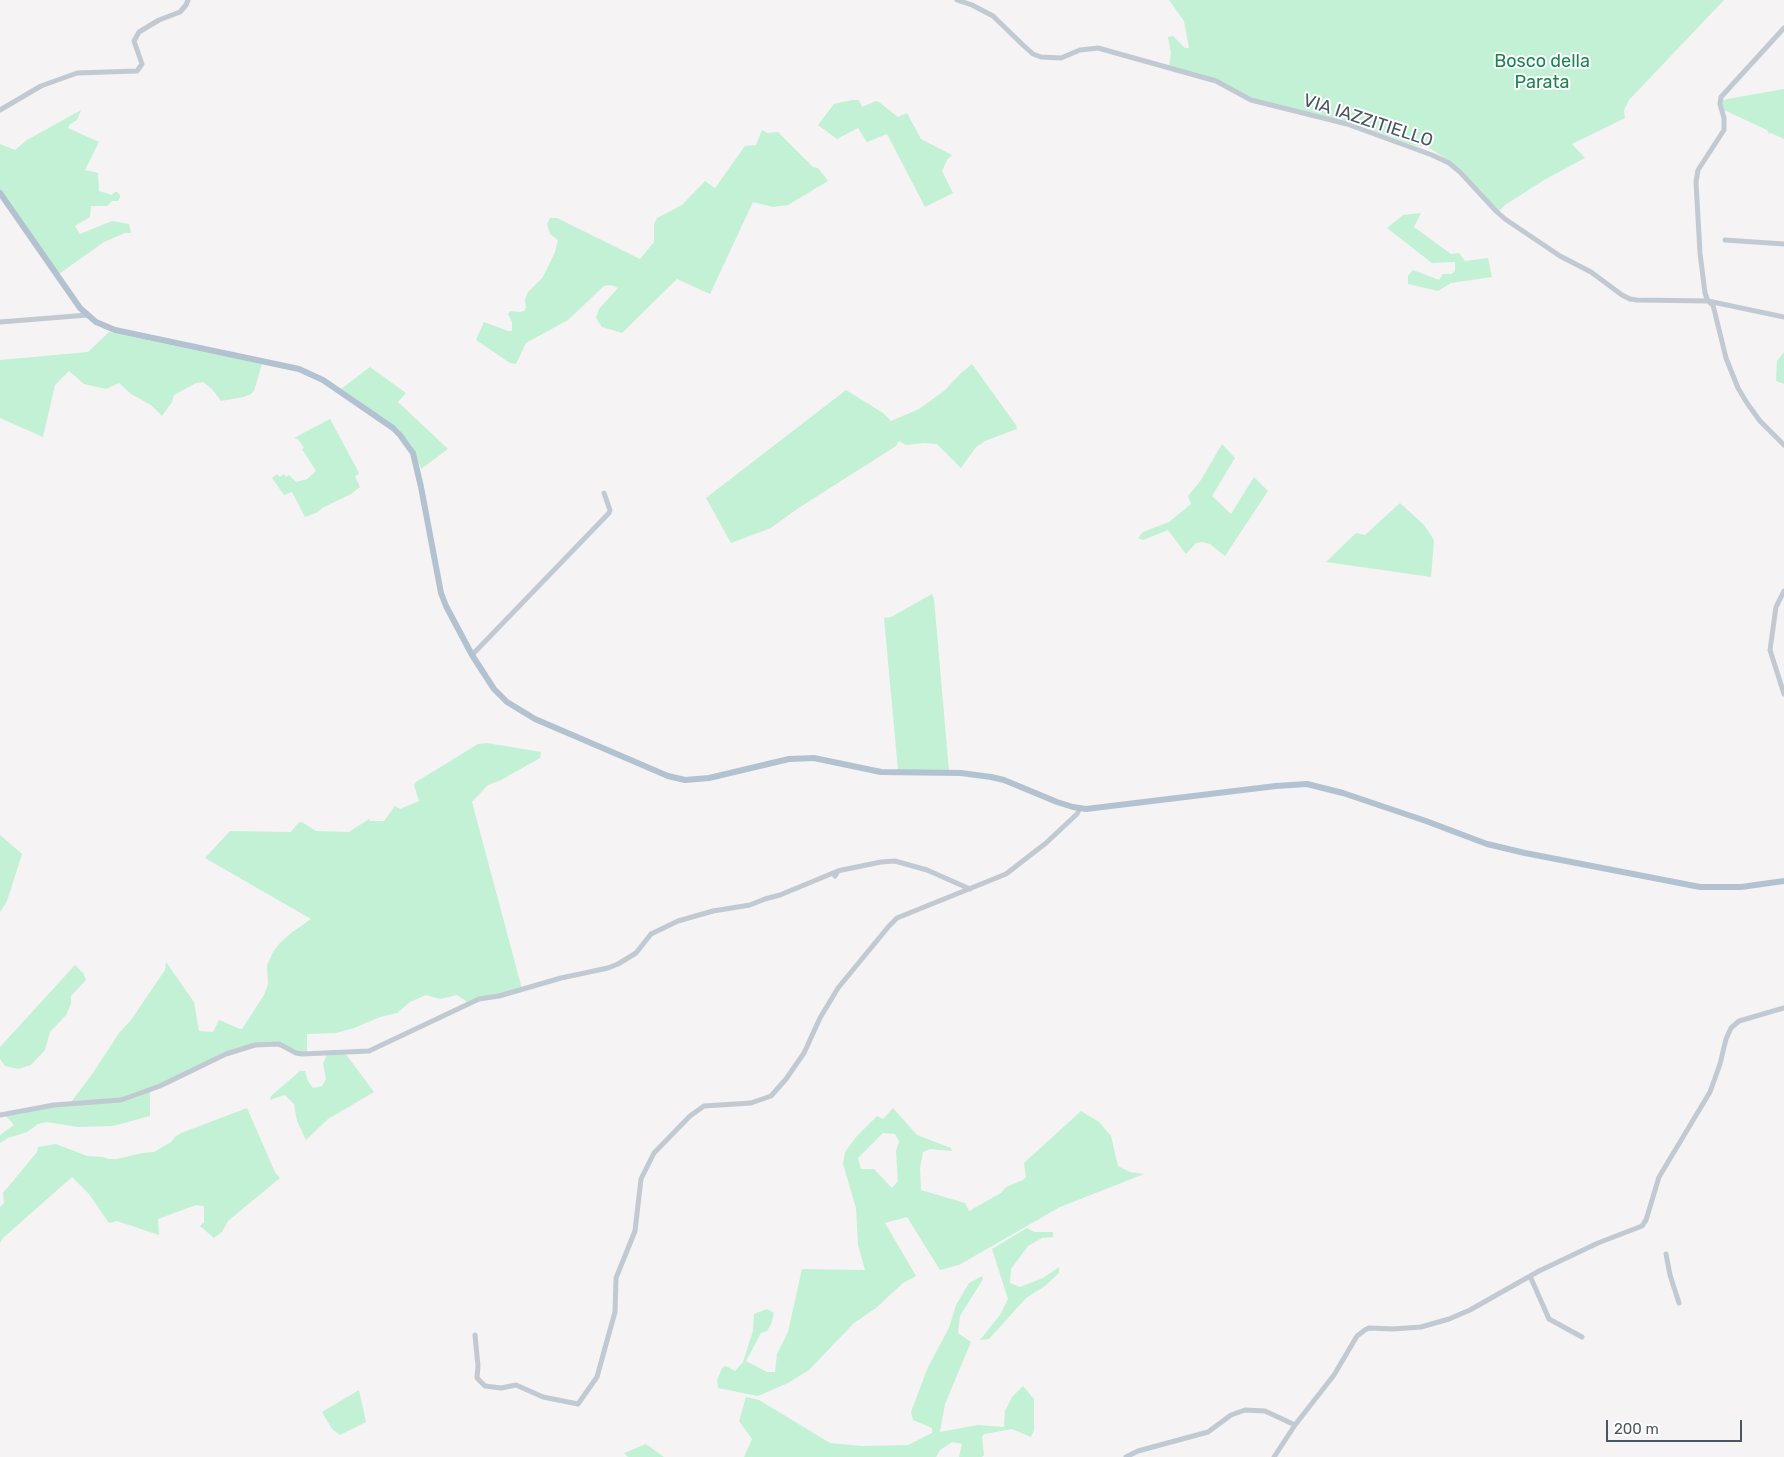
<!DOCTYPE html>
<style>
body{margin:0}
#map{position:relative;width:1784px;height:1457px;overflow:hidden;background:#f5f3f3;font-family:Rubik,sans-serif}
canvas{display:block}
.scale{position:absolute;left:1606px;top:1420px;width:136px;height:22px;box-sizing:border-box;border:2px solid #4a5661;border-top:0;padding-left:6px;font-size:15px;line-height:18px;white-space:nowrap;color:#4a5661;-webkit-text-stroke:4px #fff;paint-order:stroke}
</style>
<div id="map">
<canvas width="1784" height="1457"></canvas>
<div class="scale">200 m</div>
</div>
<script>
const ctx = document.querySelector('canvas').getContext('2d');
ctx.lineJoin = 'round';
function paint(path, color) {
  ctx.fillStyle = color;
  ctx.fill(path, 'evenodd');
}
function shape(rows) {
  const path = new Path2D();
  for (const r of rows) {
    path.moveTo(r[0], r[1]);
    for (let i = 2; i < r.length; i += 2) path.lineTo(r[i], r[i + 1]);
  }
  return path;
}
function trace(path, color, width, dash) {
  ctx.strokeStyle = color;
  ctx.lineWidth = width;
  ctx.lineCap = dash ? 'butt' : 'round';
  ctx.setLineDash(dash || []);
  ctx.stroke(path);
}
function write(font, color, halo, rows, align = 'center') {
  ctx.font = font + ' Rubik,sans-serif';
  ctx.lineWidth = 4;
  ctx.setLineDash([]);
  ctx.textBaseline = 'middle';
  ctx.strokeStyle = halo;
  ctx.fillStyle = color;
  for (const [text, x, y, turn = 0] of rows) {
    ctx.save();
    ctx.translate(x, y);
    ctx.rotate((+turn || 0) * Math.PI / 180);
    ctx.textAlign = isNaN(turn) ? turn : align;
    if (halo) ctx.strokeText(text, 0, 0);
    ctx.fillText(text, 0, 0);
    ctx.restore();
  }
}
paint(shape([
 [1169,0,1724,0,1629,100,1624,110,1625,118,1572,144,1585,158,1544,180,1505,205,1499,211,1461,169,1428,147,1413,145,1365,128,1257,100,1216,80,1169,66,1171,53,1168,37,1173,36,1185,48,1189,48,1184,21],
 [1784,89,1784,139,1771,133,1769,134,1767,130,1724,110,1722,100],
 [852,100,859,100,862,107,876,101,879,102,898,117,907,113,921,139,952,155,947,160,942,171,953,193,925,207,887,134,867,142,858,128,837,139,818,125,834,104],
 [81,110,77,120,70,124,68,128,99,142,85,170,98,173,99,191,112,195,115,192,117,192,120,195,120,197,118,201,112,201,107,206,91,206,90,217,75,226,80,234,112,221,129,224,131,233,125,233,104,242,59,274,0,189,0,144,15,150,27,140],
 [762,130,767,133,778,132,813,167,818,168,828,181,788,205,773,207,753,202,710,294,677,279,622,333,602,327,596,318,599,309,618,288,611,285,604,286,568,320,526,343,516,364,510,363,476,340,484,322,508,331,512,331,512,322,508,314,510,311,520,312,524,311,526,308,525,299,528,292,543,277,555,252,558,240,550,234,547,224,550,218,557,218,640,259,654,242,654,224,657,218,682,205,705,181,715,188,745,146,756,145],
 [1421,213,1414,227,1451,254,1459,253,1465,261,1488,258,1492,277,1451,283,1438,291,1408,284,1408,276,1413,270,1439,280,1443,274,1451,274,1455,271,1455,262,1432,263,1387,228,1403,215],
 [109,332,262,364,254,391,251,394,243,397,221,401,212,389,203,382,196,383,174,395,172,402,162,416,151,405,131,394,119,383,106,389,84,384,69,371,55,385,43,437,0,418,0,360,88,352],
 [1784,352,1784,384,1776,381,1777,361],
 [972,364,1016,425,1017,429,985,441,976,447,961,468,937,444,924,443,906,445,899,441,896,446,797,509,771,528,731,543,706,498,846,390,883,413,891,421,919,409,944,391,960,374],
 [370,367,406,393,398,402,448,449,421,469,413,447,399,429,341,389],
 [330,419,358,471,359,474,355,476,360,487,351,494,324,507,316,513,305,517,292,492,284,495,272,478,277,474,280,477,284,474,286,477,289,475,296,482,307,479,316,471,302,449,304,448,298,439,294,438],
 [1222,444,1235,458,1212,496,1231,514,1254,477,1268,491,1225,556,1210,544,1202,542,1196,543,1186,554,1168,530,1143,540,1138,538,1143,532,1169,522,1191,504,1188,496,1201,480],
 [1400,503,1424,525,1434,540,1431,577,1326,562,1356,533,1365,535],
 [932,594,934,599,949,771,898,770,884,618,891,617],
 [487,743,541,752,540,758,501,780,488,785,472,802,522,989,469,1003,457,995,440,999,426,995,410,1002,397,1013,380,1017,354,1028,336,1033,307,1034,307,1056,278,1046,259,1046,237,1051,150,1092,150,1116,113,1126,78,1127,47,1122,38,1124,27,1132,8,1138,0,1143,0,1135,14,1125,6,1116,71,1102,93,1073,119,1033,131,1020,165,970,166,962,194,1002,199,1031,213,1032,219,1020,240,1029,242,1029,264,995,268,984,267,965,273,952,279,944,291,933,311,919,205,858,230,831,291,832,298,823,302,822,316,831,349,832,369,819,370,821,384,821,395,806,400,809,419,801,414,785,416,782,478,744],
 [0,835,22,854,7,901,0,912],
 [75,965,83,973,86,980,71,996,71,1004,66,1015,50,1032,45,1050,31,1065,18,1069,5,1066,0,1059,0,1047],
 [345,1053,374,1092,328,1119,306,1140,297,1121,294,1104,285,1095,270,1100,271,1096,300,1071,305,1071,308,1081,313,1088,322,1086,326,1079,323,1063,327,1055],
 [247,1108,275,1172,280,1178,228,1221,222,1232,214,1238,200,1226,204,1222,204,1207,203,1206,196,1205,158,1219,159,1235,117,1221,109,1223,89,1194,72,1177,3,1238,0,1243,0,1207,4,1203,3,1193,37,1152,38,1147,56,1144,87,1156,103,1157,109,1159,117,1159,142,1153,154,1152,171,1142,175,1137,181,1133],
 [893,1108,917,1135,951,1148,952,1151,930,1149,923,1152,920,1168,921,1190,965,1203,969,1211,1001,1193,1006,1187,1023,1180,1026,1177,1024,1163,1081,1111,1099,1122,1111,1136,1118,1166,1130,1172,1144,1174,1060,1207,959,1265,940,1270,907,1217,885,1223,916,1276,903,1283,876,1308,854,1323,809,1370,788,1383,758,1396,718,1388,717,1381,722,1368,726,1366,735,1371,743,1362,753,1331,754,1314,767,1309,774,1313,771,1324,767,1331,761,1333,746,1361,767,1372,775,1372,777,1354,788,1332,802,1269,865,1270,858,1245,856,1208,843,1164,845,1152,856,1137,877,1116,883,1119],
 [883,1133,895,1134,899,1141,896,1151,898,1181,892,1188,874,1169,861,1169,858,1158],
 [1027,1228,1034,1232,1053,1232,1053,1237,1042,1238,1028,1246,1011,1269,1010,1283,1020,1287,1043,1278,1059,1267,1059,1273,1045,1286,1026,1298,989,1339,980,1340,1000,1315,1008,1299,992,1249],
 [982,1276,983,1279,960,1316,958,1333,971,1342,945,1404,940,1432,978,1425,1004,1427,1005,1411,1012,1397,1023,1386,1034,1399,1034,1430,1031,1437,1012,1429,984,1434,982,1437,984,1455,982,1457,959,1457,962,1444,952,1442,940,1450,936,1457,744,1457,752,1439,739,1421,746,1397,759,1400,830,1443,862,1446,908,1445,932,1433,932,1428,913,1420,911,1412,928,1367,949,1328,956,1305,969,1283],
 [359,1390,366,1422,340,1435,332,1429,322,1412],
 [646,1444,664,1457,628,1457,624,1453]
]), '#c3f1d5');
trace(shape([
 [957,0,972,5,993,16,1024,46,1033,54,1041,57,1061,58,1080,50,1098,48,1216,81,1251,100,1347,124,1432,155,1449,163,1460,172,1496,211,1505,219,1560,256,1591,272,1622,295,1630,299,1637,300,1708,301,1784,317],
 [1784,28,1721,97,1720,104,1724,118,1724,130,1698,170,1696,182,1700,253,1705,293,1708,301,1713,305,1726,358,1738,388,1747,403,1760,421,1784,445],
 [0,110,41,86,77,73,137,71,142,64,134,41,139,32,159,20,180,12,186,5,188,0],
 [1725,240,1784,244],
 [0,322,88,315],
 [1784,591,1776,607,1770,650,1784,694],
 [472,655,609,513,610,510,604,493],
 [835,876,838,871,842,870,881,862,895,861,927,870,970,889],
 [0,1115,54,1105,121,1100,160,1086,226,1054,255,1045,279,1044,296,1053,302,1054,369,1051,479,999,499,996,561,978,608,968,618,964,636,953,651,934,678,921,713,911,750,905,765,899,780,895,838,871],
 [1666,1254,1670,1275,1679,1303],
 [1530,1276,1549,1319,1582,1337],
 [475,1335,478,1366,477,1378,485,1386,501,1388,516,1385,543,1397,578,1404,597,1377,600,1366,615,1312,616,1278,635,1231,641,1179,654,1153,690,1116,704,1106,751,1103,771,1096,786,1079,804,1053,820,1018,838,988,889,926,897,918,1006,874,1046,843,1077,814,1080,808],
 [1126,1457,1138,1451,1208,1432,1231,1415,1245,1410,1265,1411,1295,1425,1334,1375,1357,1336,1365,1330,1369,1328,1393,1329,1421,1327,1449,1319,1470,1310,1539,1271,1598,1243,1642,1226,1646,1220,1659,1177,1710,1092,1720,1064,1726,1039,1731,1028,1739,1021,1784,1008],
 [1274,1457,1295,1425]
]), '#c1cad2', 5);
trace(shape([
 [0,193,80,308,96,322,115,330,299,369,323,380,393,428,400,435,413,453,421,487,441,593,446,606,472,655,494,689,507,702,535,719,668,776,685,780,709,778,789,759,814,758,881,772,961,773,991,777,1004,780,1057,802,1073,807,1086,809,1276,786,1307,784,1343,793,1426,821,1487,844,1525,853,1700,887,1741,887,1784,881]
]), '#b3c2d1', 6);
write('18px', '#17864f', '#fff', [
 ["Bosco della",1542,62],
 ["Parata",1542,83]
]);
write('18px', '#4a5661', '#fff', [
 ["VIA IAZZITIELLO",1368,121,18]
]);
</script>
